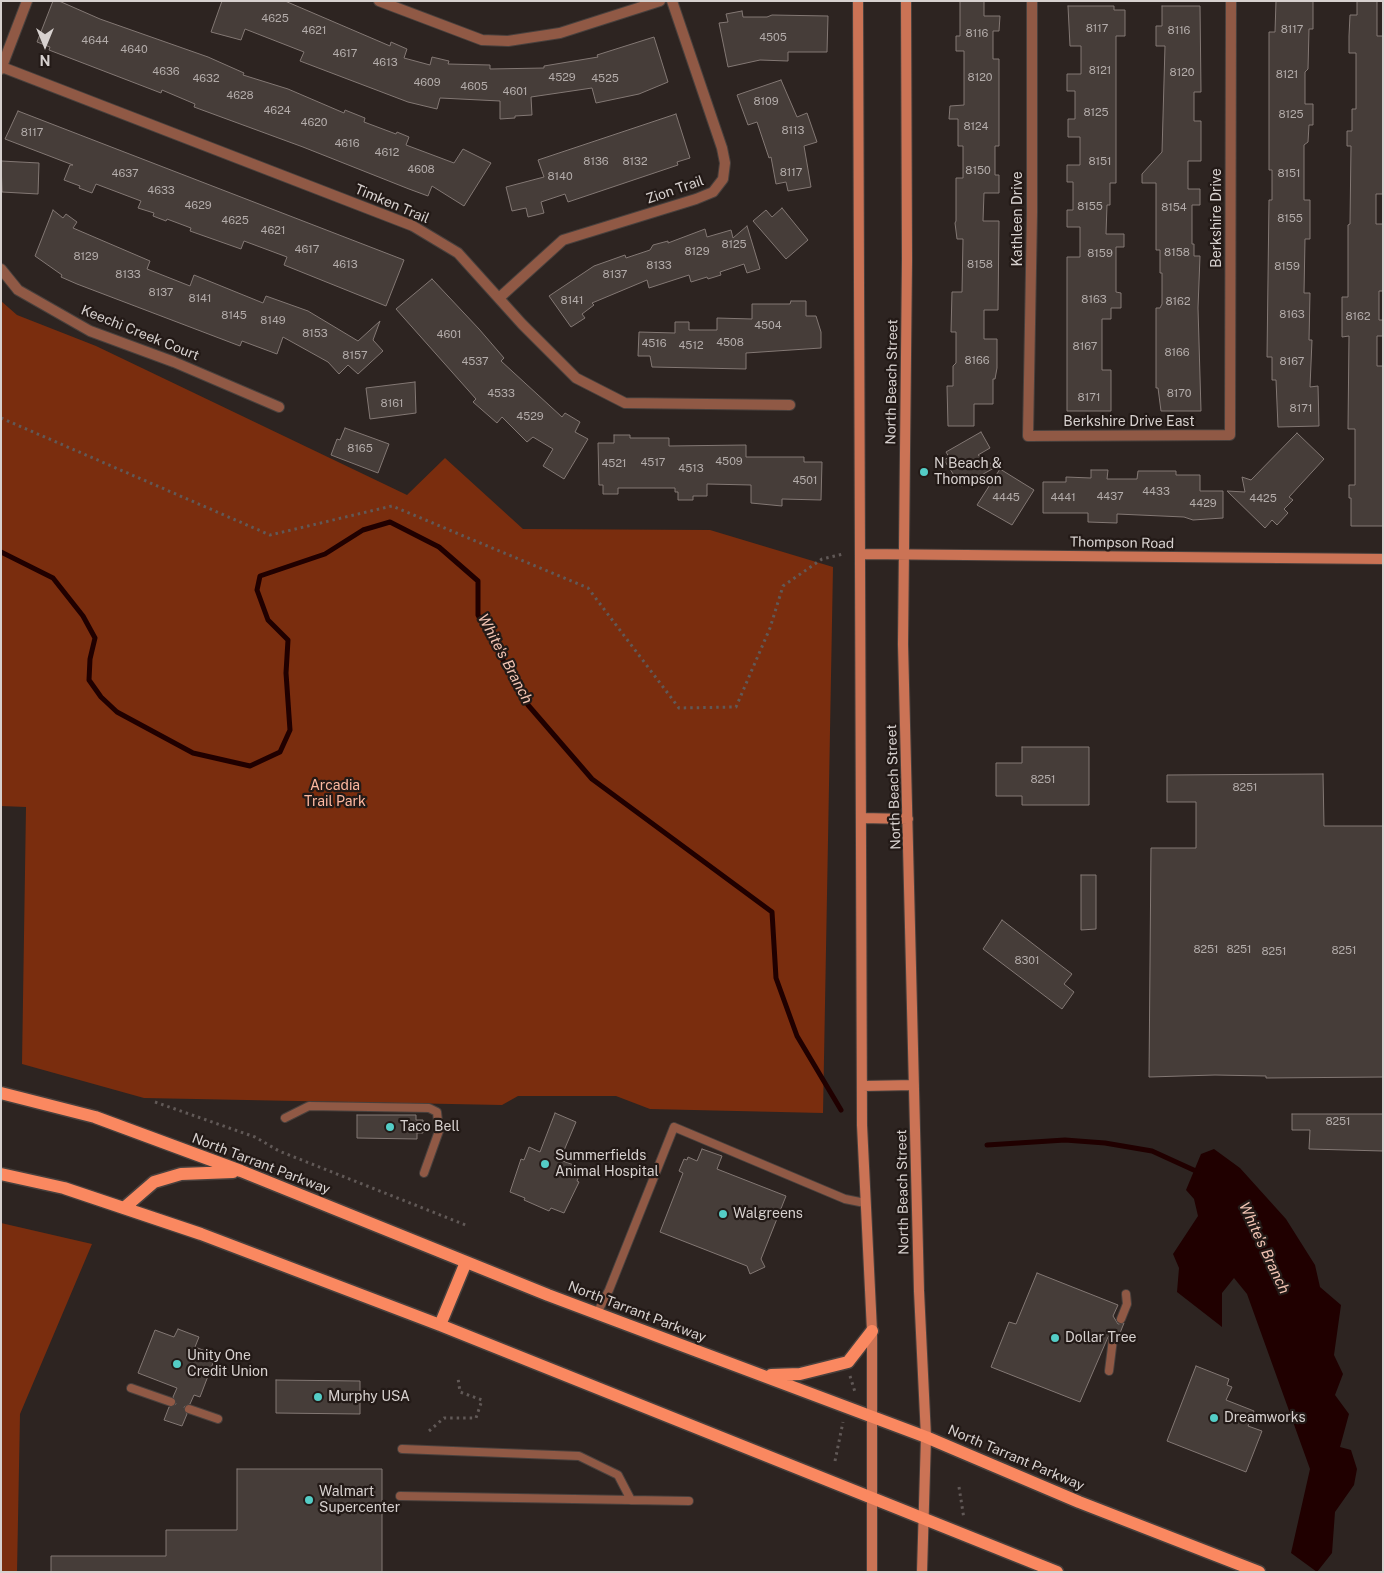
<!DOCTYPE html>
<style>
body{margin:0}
#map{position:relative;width:1384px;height:1573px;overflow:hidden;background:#2d2421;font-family:"Public Sans",sans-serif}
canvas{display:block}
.frame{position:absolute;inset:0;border:2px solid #d7d1cf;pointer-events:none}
.north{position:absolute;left:20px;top:20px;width:50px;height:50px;-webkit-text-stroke:4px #231a17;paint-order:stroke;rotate:180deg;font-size:14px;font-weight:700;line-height:20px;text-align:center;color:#d7d1cf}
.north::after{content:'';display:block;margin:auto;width:18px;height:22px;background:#d7d1cf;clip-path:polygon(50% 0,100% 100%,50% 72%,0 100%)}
</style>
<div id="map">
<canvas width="1384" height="1573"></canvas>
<div class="frame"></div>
<div class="north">N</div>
</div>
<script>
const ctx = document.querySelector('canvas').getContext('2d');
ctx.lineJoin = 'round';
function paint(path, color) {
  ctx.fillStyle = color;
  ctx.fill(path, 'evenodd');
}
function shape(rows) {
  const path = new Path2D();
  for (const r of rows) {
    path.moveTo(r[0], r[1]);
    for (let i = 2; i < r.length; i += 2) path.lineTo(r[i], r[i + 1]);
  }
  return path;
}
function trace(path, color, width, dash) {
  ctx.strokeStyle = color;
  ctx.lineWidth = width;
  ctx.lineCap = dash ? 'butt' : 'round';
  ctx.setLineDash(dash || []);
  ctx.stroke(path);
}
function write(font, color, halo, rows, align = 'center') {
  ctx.font = font + ' "Public Sans",sans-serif';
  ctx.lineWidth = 4.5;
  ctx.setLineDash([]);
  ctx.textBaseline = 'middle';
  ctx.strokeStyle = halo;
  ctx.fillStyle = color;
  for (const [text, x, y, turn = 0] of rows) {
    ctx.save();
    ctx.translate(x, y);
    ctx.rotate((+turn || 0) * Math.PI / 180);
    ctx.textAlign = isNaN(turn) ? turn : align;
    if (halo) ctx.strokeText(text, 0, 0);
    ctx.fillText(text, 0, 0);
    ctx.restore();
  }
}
paint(shape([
 [1,301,17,315,96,346,407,495,445,458,523,529,710,530,833,567,823,1113,650,1109,616,1096,518,1096,502,1105,144,1098,22,1064,26,807,1,806],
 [1,1223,92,1244,20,1414,17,1572,1,1572]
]), '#7a2d0e');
paint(shape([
 [1214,1149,1240,1168,1286,1219,1315,1265,1320,1287,1341,1305,1334,1355,1343,1374,1335,1395,1349,1414,1340,1447,1351,1450,1357,1469,1354,1485,1335,1512,1332,1553,1317,1572,1291,1553,1310,1469,1247,1294,1234,1278,1222,1293,1222,1327,1177,1292,1179,1268,1173,1254,1198,1216,1194,1199,1186,1190,1201,1154]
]), '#200000');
trace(shape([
 [1,552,53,578,83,616,95,638,90,659,89,680,101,697,117,712,193,753,250,766,280,752,290,730,286,673,288,640,268,620,257,590,260,576,325,554,363,530,390,522,439,547,478,581,478,615,528,705,592,779,772,912,776,978,797,1036,841,1110],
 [987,1145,1065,1140,1105,1143,1152,1151,1198,1172]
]), '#200000', 5);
const building = shape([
 [53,1,59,1,100,19,208,57,244,73,243,75,288,89,344,113,345,110,365,118,364,122,396,134,397,132,409,137,406,145,454,163,463,149,491,163,464,206,432,186,428,196,409,189,303,147,194,107,195,104,162,90,161,93,49,50,50,47,37,42,53,1],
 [222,1,285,1,390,46,391,42,407,49,404,58,430,65,432,57,449,61,448,64,490,65,490,69,544,68,544,66,598,57,597,55,654,37,668,82,639,94,596,103,592,88,531,97,532,115,515,116,515,118,500,119,500,101,440,98,437,109,408,102,300,61,304,52,245,29,241,40,211,32,222,1],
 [960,1,984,1,984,16,1000,16,999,31,993,31,993,59,999,59,999,146,995,146,995,175,999,175,999,193,984,193,983,221,999,221,998,310,984,310,984,339,997,339,997,368,995,379,993,379,993,404,974,404,974,426,948,426,947,386,953,386,953,366,956,363,956,332,951,332,952,292,962,292,963,239,957,239,955,223,956,221,956,178,963,178,963,146,958,146,958,119,949,119,950,106,964,105,964,51,956,51,956,36,960,36,960,1],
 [1276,1,1313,1,1313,29,1309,29,1308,69,1305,72,1305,104,1313,104,1313,125,1309,125,1308,142,1304,145,1304,200,1310,200,1310,239,1305,239,1304,293,1310,293,1309,340,1312,340,1310,387,1318,386,1319,426,1278,427,1276,380,1272,380,1272,357,1267,357,1269,200,1272,200,1272,170,1269,170,1269,32,1275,32,1276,1],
 [1357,1,1377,1,1377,36,1383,36,1383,194,1376,194,1376,224,1383,224,1383,291,1379,291,1379,320,1383,320,1383,336,1377,336,1377,366,1383,366,1383,526,1351,526,1351,498,1349,498,1349,485,1355,485,1355,429,1348,429,1349,336,1342,337,1342,297,1348,297,1348,225,1350,224,1351,146,1347,146,1347,131,1352,131,1352,109,1356,109,1356,53,1349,53,1349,36,1350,15,1357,15,1357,1],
 [1068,6,1114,6,1114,10,1125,10,1125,36,1116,36,1116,183,1110,183,1110,205,1107,205,1106,234,1124,234,1124,247,1116,247,1116,292,1121,293,1121,308,1111,308,1111,319,1102,319,1102,370,1111,370,1111,411,1067,411,1067,257,1080,257,1080,227,1067,227,1067,210,1073,210,1073,182,1067,182,1067,165,1080,165,1080,137,1068,137,1068,119,1075,119,1075,91,1067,91,1067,74,1081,74,1081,46,1070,46,1068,6],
 [1162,6,1200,6,1201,92,1194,92,1194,121,1201,121,1201,161,1188,161,1188,189,1200,189,1200,205,1192,205,1192,244,1194,244,1194,256,1200,256,1198,308,1201,411,1161,411,1158,388,1156,388,1156,308,1160,308,1162,304,1162,273,1160,273,1160,250,1156,250,1156,183,1142,183,1142,174,1162,152,1165,46,1156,46,1156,26,1162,26,1162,6],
 [742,11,743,17,767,17,772,15,828,16,827,52,788,52,788,61,760,60,728,67,719,23,728,22,726,14,742,11],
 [781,80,797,117,807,113,817,142,804,146,811,187,788,191,786,182,776,184,771,157,769,158,757,122,748,125,737,95,781,80],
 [18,111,404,260,386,306,284,265,287,257,244,241,241,249,190,231,191,228,167,219,166,221,153,216,154,213,138,208,141,201,96,184,92,193,79,188,80,186,64,180,70,165,73,165,5,139,18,111],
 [676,114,690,158,677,162,678,165,568,202,565,194,541,202,544,213,528,217,526,208,512,211,506,187,544,177,538,160,676,114],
 [1,161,39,163,38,194,2,192,1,161],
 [782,208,808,240,786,259,753,221,766,210,772,217,782,208],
 [53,210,63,218,66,214,77,222,73,228,150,261,147,269,190,286,194,275,263,303,266,296,308,311,358,341,380,321,373,340,383,351,358,374,348,365,339,374,328,362,283,337,277,354,242,341,240,346,77,284,61,277,62,275,35,256,53,210],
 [747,226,760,269,747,273,744,264,720,272,721,275,708,279,707,277,691,282,689,275,649,288,647,280,592,303,594,305,582,314,585,318,571,327,549,296,594,266,625,255,626,258,650,250,653,245,668,241,668,243,705,229,707,237,731,230,733,238,747,226],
 [432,279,479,329,504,358,501,361,562,417,565,413,580,422,575,432,588,439,564,479,543,466,553,449,533,437,527,442,502,417,497,423,473,402,476,399,396,309,432,279],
 [791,301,806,301,806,316,816,316,821,332,821,348,746,353,746,369,652,367,650,356,638,356,639,332,675,333,675,322,689,322,689,330,717,330,717,318,752,319,752,304,790,304,791,301],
 [415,382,416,413,370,419,366,388,415,382],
 [345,428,389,444,378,473,331,455,337,439,340,440,345,428],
 [981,432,990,448,978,455,996,467,961,486,944,460,949,457,946,452,981,432],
 [1297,433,1324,459,1289,497,1293,500,1284,509,1288,513,1277,525,1272,520,1265,528,1227,491,1245,492,1242,477,1251,480,1297,433],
 [614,435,630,435,630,438,669,438,669,446,746,445,746,457,804,457,804,462,822,462,821,500,782,499,782,506,751,503,751,485,707,484,707,496,693,496,693,500,678,500,678,492,675,492,675,488,618,488,618,494,603,494,603,485,599,485,598,443,614,443,614,435],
 [1000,469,1034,490,1012,525,977,505,1000,469],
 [1091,470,1108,470,1107,479,1137,479,1138,471,1176,471,1176,475,1200,475,1200,491,1223,491,1223,518,1193,520,1184,517,1117,514,1117,523,1088,522,1088,513,1043,513,1043,482,1066,482,1066,477,1091,478,1091,470],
 [1022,747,1089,747,1089,805,1022,805,1022,796,996,796,996,763,1022,763,1022,747],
 [1323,774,1324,826,1383,826,1383,1077,1266,1078,1266,1076,1215,1075,1149,1077,1151,848,1196,848,1196,802,1167,802,1167,775,1323,774],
 [1081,875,1096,875,1096,929,1081,930,1081,875],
 [1002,920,1072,974,1064,984,1074,992,1062,1009,983,949,1002,920],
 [555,1113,576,1122,560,1160,582,1168,577,1181,579,1182,564,1213,551,1208,549,1211,524,1200,525,1198,510,1192,521,1159,524,1160,529,1147,540,1152,555,1113],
 [1292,1114,1383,1114,1383,1151,1309,1149,1310,1130,1292,1130,1292,1114],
 [357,1115,416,1115,416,1120,423,1120,423,1133,417,1133,417,1139,357,1138,357,1115],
 [702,1149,722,1156,717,1169,786,1196,761,1259,765,1267,750,1274,747,1266,660,1232,683,1173,679,1171,684,1159,687,1160,688,1157,697,1161,702,1149],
 [1037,1273,1118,1305,1113,1316,1118,1324,1124,1323,1118,1338,1114,1334,1108,1337,1080,1402,991,1367,1009,1322,1016,1324,1037,1273],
 [178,1329,199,1337,195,1347,216,1355,200,1397,194,1395,190,1404,184,1407,187,1414,182,1426,164,1420,169,1407,176,1404,173,1397,177,1388,138,1373,155,1330,174,1337,178,1329],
 [1196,1366,1229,1379,1227,1385,1232,1387,1226,1400,1254,1411,1248,1426,1262,1431,1246,1472,1167,1441,1196,1366],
 [276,1380,360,1381,360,1414,276,1413,276,1380],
 [237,1469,382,1469,382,1572,51,1572,51,1556,166,1556,166,1530,237,1530,237,1469]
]);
paint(building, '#463d39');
trace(building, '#837874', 1);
const lane = shape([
 [285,1118,309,1106,429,1108,437,1112,439,1131,424,1173],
 [597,1313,609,1290,674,1127,845,1199,865,1203],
 [1121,1319,1127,1304,1126,1294],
 [1109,1371,1113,1339],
 [131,1388,171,1402],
 [189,1409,218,1419],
 [402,1449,579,1456,618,1475,631,1500],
 [400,1496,689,1501]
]);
const street = shape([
 [379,1,482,40,508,41,560,33,660,1],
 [1032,1,1032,213,1028,436,1230,435,1231,1],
 [2,67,413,226,458,253,522,324,576,378,625,403,790,405],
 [1,69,27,1],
 [1,269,18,290,90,331,174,362,279,407],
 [499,298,563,240,696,199,713,192,723,179,725,163,722,148,672,1]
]);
const secondary = shape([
 [858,1,862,1125,872,1331,872,1572],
 [906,1,907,260,903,644,919,1291,926,1437,922,1572],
 [861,554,1383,559],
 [862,818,908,819],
 [862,1086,914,1085]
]);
const primary = shape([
 [1,1093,95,1117,241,1171,548,1295,926,1437,1079,1502,1259,1572],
 [1,1174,64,1188,201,1234,440,1325,1057,1572],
 [124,1208,154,1182,181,1174,233,1172],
 [440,1325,466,1262],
 [771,1375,800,1374,848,1362,872,1331]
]);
trace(lane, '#48403d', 10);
trace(street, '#48403d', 12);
trace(secondary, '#48403d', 12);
trace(primary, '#48403d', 15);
trace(shape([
 [1,418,270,535,392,506,588,588,679,708,736,707,770,628,783,586,822,559,843,554],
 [155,1102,255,1137,279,1151,468,1226],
 [850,1376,855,1392],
 [429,1431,444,1418,476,1418,482,1400,460,1392,458,1378],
 [835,1461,843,1422],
 [959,1487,964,1519]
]), '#615957', 3, [2.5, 4]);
trace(lane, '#905945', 8);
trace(street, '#905945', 10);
trace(secondary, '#cb7355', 10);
trace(primary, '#fa8860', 12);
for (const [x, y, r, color] of [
 [924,472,5,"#54cdc6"],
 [390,1127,5,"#54cdc6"],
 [545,1164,5,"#54cdc6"],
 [723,1214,5,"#54cdc6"],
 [1055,1338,5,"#54cdc6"],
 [177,1364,5,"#54cdc6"],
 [318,1397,5,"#54cdc6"],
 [1214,1418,5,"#54cdc6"],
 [309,1500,5,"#54cdc6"]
]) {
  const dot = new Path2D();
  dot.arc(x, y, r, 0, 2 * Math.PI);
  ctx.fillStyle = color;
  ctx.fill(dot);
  trace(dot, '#231a17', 2);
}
write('11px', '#b3acaa', null, [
 ["4625",275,19],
 ["8117",1097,29],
 ["8117",1292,30],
 ["4621",314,31],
 ["8116",1179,31],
 ["8116",977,34],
 ["4505",773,38],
 ["4644",95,41],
 ["4640",134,50],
 ["4617",345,54],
 ["4613",385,63],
 ["8121",1100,71],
 ["4636",166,72],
 ["8120",1182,73],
 ["8121",1287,75],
 ["4529",562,78],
 ["8120",980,78],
 ["4632",206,79],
 ["4525",605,79],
 ["4609",427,83],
 ["4605",474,87],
 ["4601",515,92],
 ["4628",240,96],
 ["8109",766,102],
 ["4624",277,111],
 ["8125",1096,113],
 ["8125",1291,115],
 ["4620",314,123],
 ["8124",976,127],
 ["8113",793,131],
 ["8117",32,133],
 ["4616",347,144],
 ["4612",387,153],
 ["8136",596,162],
 ["8132",635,162],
 ["8151",1100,162],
 ["4608",421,170],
 ["8150",978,171],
 ["8117",791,173],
 ["4637",125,174],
 ["8151",1289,174],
 ["8140",560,177],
 ["4633",161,191],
 ["4629",198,206],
 ["8155",1090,207],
 ["8154",1174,208],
 ["8155",1290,219],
 ["4625",235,221],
 ["4621",273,231],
 ["8125",734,245],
 ["4617",307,250],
 ["8129",697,252],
 ["8158",1177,253],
 ["8159",1100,254],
 ["8129",86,257],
 ["4613",345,265],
 ["8158",980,265],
 ["8133",659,266],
 ["8159",1287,267],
 ["8133",128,275],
 ["8137",615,275],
 ["8137",161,293],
 ["8141",200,299],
 ["8163",1094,300],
 ["8141",572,301],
 ["8162",1178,302],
 ["8163",1292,315],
 ["8145",234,316],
 ["8162",1358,317],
 ["8149",273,321],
 ["4504",768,326],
 ["8153",315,334],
 ["4601",449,335],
 ["4508",730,343],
 ["4516",654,344],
 ["4512",691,346],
 ["8167",1085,347],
 ["8166",1177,353],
 ["8157",355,356],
 ["8166",977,361],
 ["4537",475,362],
 ["8167",1292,362],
 ["4533",501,394],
 ["8170",1179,394],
 ["8171",1089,398],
 ["8161",392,404],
 ["8171",1301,409],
 ["4529",530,417],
 ["8165",360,449],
 ["4509",729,462],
 ["4517",653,463],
 ["4521",614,464],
 ["4513",691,469],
 ["4501",805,481],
 ["4433",1156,492],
 ["4437",1110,497],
 ["4445",1006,498],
 ["4441",1063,498],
 ["4425",1263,499],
 ["4429",1203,504],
 ["8251",1043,780],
 ["8251",1245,788],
 ["8251",1206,950],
 ["8251",1239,950],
 ["8251",1344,951],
 ["8251",1274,952],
 ["8301",1027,961],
 ["8251",1338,1122]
]);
write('14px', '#d7d1cf', '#231a17', [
 ["Zion Trail",675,190,-19],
 ["Timken Trail",392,204,23],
 ["Berkshire Drive",1217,218,-90],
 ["Kathleen Drive",1018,219,-90],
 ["Keechi Creek Court",140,333,22],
 ["North Beach Street",892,382,-89],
 ["Berkshire Drive East",1129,422],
 ["Thompson Road",1122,543,1],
 ["North Beach Street",894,787,-92],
 ["North Tarrant Parkway",261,1164,21],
 ["North Beach Street",903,1192,-91],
 ["North Tarrant Parkway",637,1312,21],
 ["North Tarrant Parkway",1016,1458,23]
]);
write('14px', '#d7d1cf', '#231a17', [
 ["N Beach &",934,464],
 ["Thompson",934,480],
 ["Taco Bell",400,1127],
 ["Summerfields",555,1156],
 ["Animal Hospital",555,1172],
 ["Walgreens",733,1214],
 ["Dollar Tree",1065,1338],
 ["Unity One",187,1356],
 ["Credit Union",187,1372],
 ["Murphy USA",328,1397],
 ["Dreamworks",1224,1418],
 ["Walmart",319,1492],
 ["Supercenter",319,1508]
], 'left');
write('14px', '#fdb8a0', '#231a17', [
 ["Arcadia",335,786],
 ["Trail Park",335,802]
]);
write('italic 15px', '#f2c4b3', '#231a17', [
 ["White's Branch",505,659,62],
 ["White's Branch",1264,1248,65]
]);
</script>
